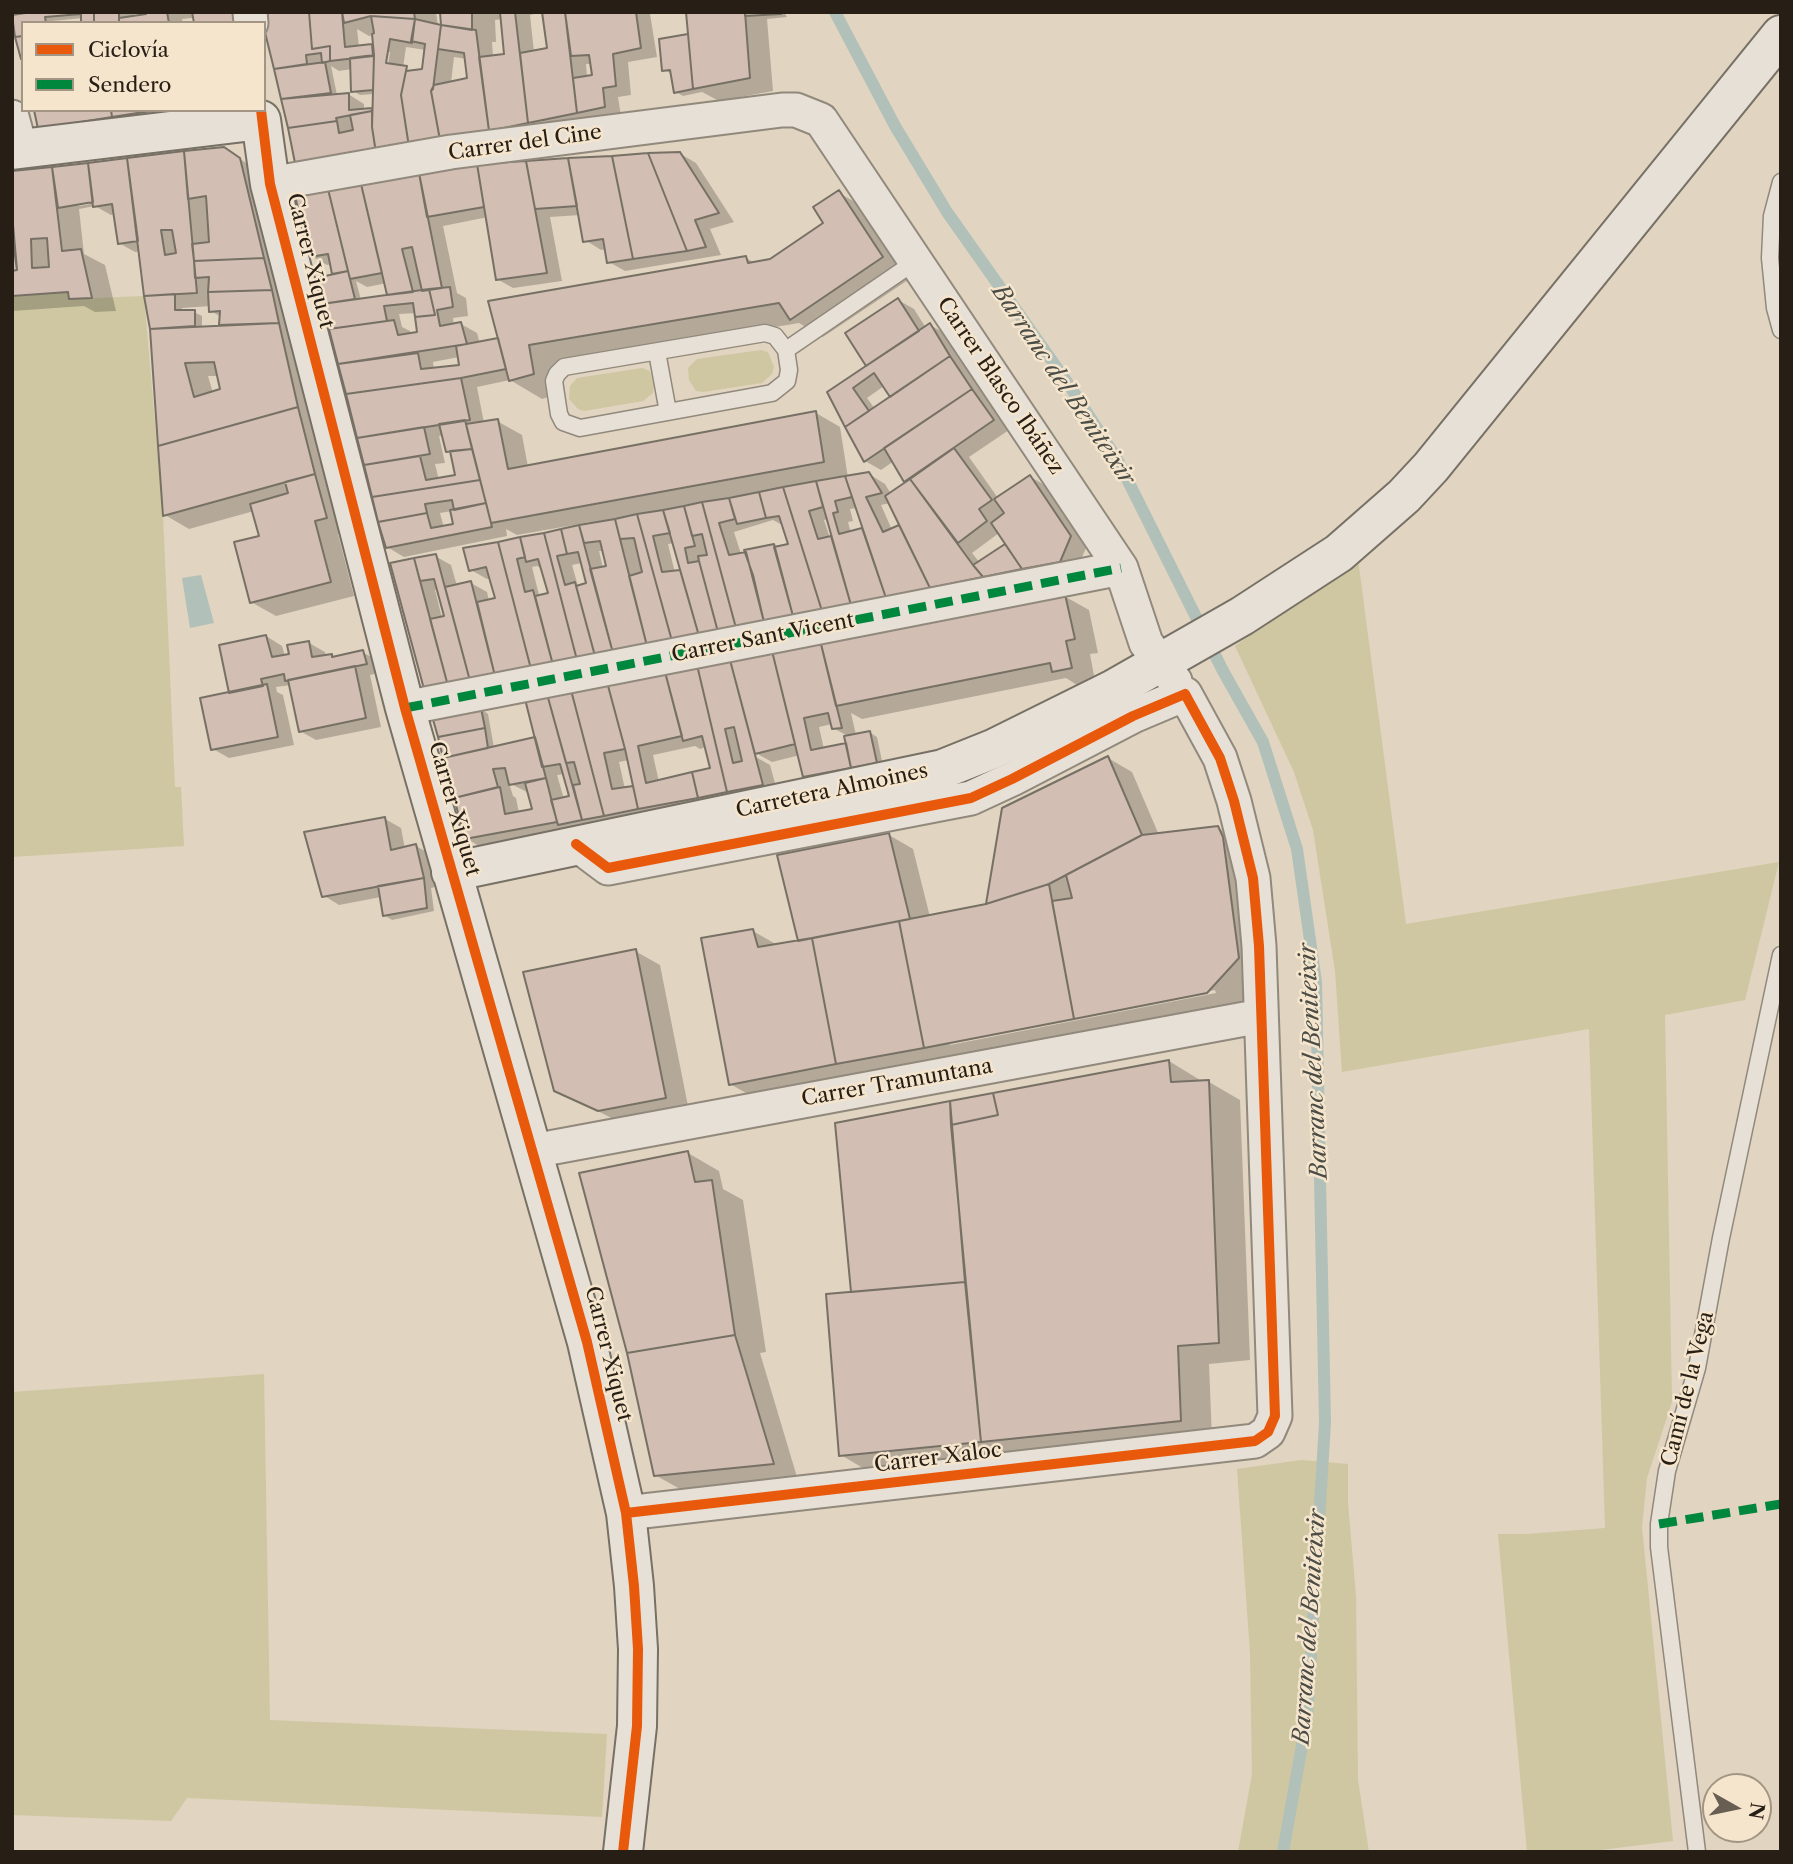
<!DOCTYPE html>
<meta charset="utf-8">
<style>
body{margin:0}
#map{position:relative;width:1793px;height:1864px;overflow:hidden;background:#e1d4c0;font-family:"Libre Caslon Text",serif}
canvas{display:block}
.frame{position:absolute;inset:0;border:14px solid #271e15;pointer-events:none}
.legend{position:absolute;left:21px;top:21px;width:245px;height:91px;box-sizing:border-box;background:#f5e5cd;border:2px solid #a39583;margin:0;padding:9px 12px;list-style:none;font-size:21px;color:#271e15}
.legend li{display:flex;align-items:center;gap:14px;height:35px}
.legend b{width:35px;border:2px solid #a39583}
.north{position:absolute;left:1702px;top:1773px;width:70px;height:70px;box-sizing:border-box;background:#f5e5cd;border:2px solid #a39583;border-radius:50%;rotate:99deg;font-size:19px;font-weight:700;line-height:28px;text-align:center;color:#271e15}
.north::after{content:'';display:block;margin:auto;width:24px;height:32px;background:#685e51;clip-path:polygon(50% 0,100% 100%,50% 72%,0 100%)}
</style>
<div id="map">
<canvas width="1793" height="1864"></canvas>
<div class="frame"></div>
<ul class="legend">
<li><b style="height:9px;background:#e8590c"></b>Ciclovía</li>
<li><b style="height:9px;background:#00873e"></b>Sendero</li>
</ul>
<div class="north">N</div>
</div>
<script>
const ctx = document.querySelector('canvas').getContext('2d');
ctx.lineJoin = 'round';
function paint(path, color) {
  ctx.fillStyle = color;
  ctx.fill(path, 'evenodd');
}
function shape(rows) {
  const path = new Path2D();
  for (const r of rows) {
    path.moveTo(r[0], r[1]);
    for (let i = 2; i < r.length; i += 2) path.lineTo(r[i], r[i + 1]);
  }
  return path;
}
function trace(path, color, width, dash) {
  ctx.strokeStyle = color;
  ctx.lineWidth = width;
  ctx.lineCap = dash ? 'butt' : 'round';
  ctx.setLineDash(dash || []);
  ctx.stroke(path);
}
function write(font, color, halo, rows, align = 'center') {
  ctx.font = font + ' "Libre Caslon Text",serif';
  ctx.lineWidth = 5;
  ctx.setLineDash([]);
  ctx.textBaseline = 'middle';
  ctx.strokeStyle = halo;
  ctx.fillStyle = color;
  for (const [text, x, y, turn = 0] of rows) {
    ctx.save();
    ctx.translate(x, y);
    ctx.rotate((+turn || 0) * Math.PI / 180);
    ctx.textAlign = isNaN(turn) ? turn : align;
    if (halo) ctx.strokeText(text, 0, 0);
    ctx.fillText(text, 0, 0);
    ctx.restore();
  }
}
paint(shape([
 [68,292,69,299,144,296,163,516,175,787,181,787,184,846,12,857,12,297],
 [761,350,768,352,774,367,772,374,762,383,703,392,696,391,689,380,688,368,697,359],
 [642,368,650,371,654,386,653,393,643,401,584,411,578,409,569,399,570,386,577,378],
 [1358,559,1406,924,1779,862,1745,1000,1665,1015,1672,1402,1647,1478,1642,1527,1673,1841,1584,1852,1527,1852,1498,1534,1527,1534,1605,1528,1589,1029,1342,1072,1335,971,1313,830,1294,772,1235,646],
 [264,1374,270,1720,607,1734,602,1817,187,1798,171,1821,12,1815,12,1392],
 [1301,1460,1348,1464,1348,1503,1356,1596,1358,1780,1369,1852,1238,1852,1252,1774,1250,1653,1237,1469]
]), '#cec7a1');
paint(shape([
 [201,575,214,623,190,628,182,578]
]), '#b1c0b9');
paint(shape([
 [12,12,134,12,134,18,148,16,148,12,252,12,182,19,183,23,83,23,83,18,52,21,52,23,23,23,23,59,12,20],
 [262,12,436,12,438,25,443,26,442,12,542,12,530,15,534,52,549,49,544,12,648,12,650,14,657,57,628,62,631,95,618,97,621,116,296,162],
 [502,19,506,55,493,57,492,42,496,42,495,20],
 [357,29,369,36,374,35,374,45,359,47],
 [406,47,426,50,423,70,413,72,403,68],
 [386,52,390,52,387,71,383,71],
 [454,57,467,59,469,79,451,83],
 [586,64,592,64,594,76,587,77],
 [331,66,339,71,352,69,353,91,360,95,374,94,374,109,364,110,364,104,348,94,337,95],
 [688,12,784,12,787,17,767,19,773,91,719,101,702,92,683,96,676,92,673,74,663,70,690,38],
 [35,110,225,110,56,138],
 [679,153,696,163,734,222,710,229,721,255,625,271,609,262,606,249,601,250,585,240,580,215,550,217,562,281,513,288,497,279,488,217,443,226,457,293,466,298,468,316,453,318,454,326,461,324,477,333,480,344,497,340,746,258,755,263,770,261,825,223,839,193,871,211,914,276,823,337,799,323,560,363,565,392,542,399,510,380,477,387,484,423,497,421,522,435,528,467,816,413,840,427,848,478,869,474,885,484,891,494,907,482,894,461,881,470,865,461,830,393,868,367,898,300,914,309,926,328,930,325,946,334,1009,430,969,457,998,498,1031,477,1046,486,1087,546,1076,570,442,698,392,565,435,556,451,565,457,586,471,583,487,592,489,601,497,599,491,578,487,579,471,570,465,549,591,525,591,522,517,535,506,529,507,536,404,557,387,547,318,279,337,275,334,273,332,264,327,265,311,256,297,198,478,166],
 [356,281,367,287,387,283,389,296,361,300],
 [416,313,419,333,411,335,410,331,402,327,399,314],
 [459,357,461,367,434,370,433,362],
 [884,386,892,397,875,409,867,398],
 [444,435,447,451,452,454,457,477,439,480,435,464,445,463,439,436],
 [890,503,901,526,892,530,881,505],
 [857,508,864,530,851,533,848,522,853,521,850,509],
 [452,511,455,526,444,528,440,513],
 [828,519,833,537,830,538,824,520],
 [773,520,784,526,790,546,778,548,773,546,741,554,734,532],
 [999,533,1011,549,1005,546,980,563,972,553],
 [675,543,682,572,675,573,668,544],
 [599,551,604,551,608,567,603,568],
 [582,563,588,584,578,586,572,565],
 [537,566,543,569,550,594,539,595,532,567],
 [438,589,446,618,442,618,435,590],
 [240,159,256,169,351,532,338,534,354,596,276,616,251,602,261,537,254,511,189,529,165,515,151,328,141,251,135,252,119,243,116,214,111,215,95,206,79,209,84,254,105,265,116,311,95,312,84,306,12,311,12,235,16,236,15,221,12,221,12,173,88,165],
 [101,198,102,202,79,206,79,203],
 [211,306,211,311,221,317,221,324,227,327,202,328,202,316,194,312,182,312,182,308],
 [208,376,218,376,222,390,213,393],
 [1064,596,1089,610,1098,653,1090,654,1095,681,1077,685,1066,678,862,719,851,713,856,735,869,732,877,737,883,766,821,785,805,776,800,755,772,762,754,752,754,756,770,765,778,794,482,848,466,838,435,718,481,709,488,714,494,748,537,739,527,700],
 [832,724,833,728,846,735,849,749,824,749,819,727],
 [695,746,700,749,706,747,712,770,659,782,653,755],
 [629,760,635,787,625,789,619,762],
 [565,774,571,797,564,799,557,775],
 [509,783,529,793,534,810,519,813,516,798,513,796],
 [266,636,282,646,285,656,291,655,309,643,325,652,326,656,335,658,362,652,379,661,382,672,370,675,381,727,316,740,300,731,291,685,276,687,277,692,283,695,294,745,229,758,213,749,231,694],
 [1108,758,1132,772,1159,835,1218,828,1250,846,1271,977,1239,1011,755,1098,730,1084,753,931,779,946,800,942,889,835,913,849,930,917,987,905],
 [1215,990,1216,993,950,1045,950,1041],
 [385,819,401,828,405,849,416,846,432,855,439,886,431,888,434,911,392,920,384,915,381,897,339,905,323,895],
 [635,951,660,965,689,1111,623,1124,555,1089],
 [1169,1061,1200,1080,1201,1082,1209,1082,1240,1100,1250,1360,1209,1364,1212,1438,873,1474,841,1455,853,1293,837,1125],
 [688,1153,719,1171,723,1189,743,1200,766,1352,760,1353,797,1477,680,1489,655,1475]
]), '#0003');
trace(shape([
 [835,12,895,126,947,212,1069,385,1117,459,1223,671,1263,742,1297,849,1316,982,1325,1423,1307,1717,1283,1852]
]), '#b1c0b9', 12);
const building = shape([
 [32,12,94,12,94,23,81,23,81,14,45,17,46,23,23,23,23,36,15,37,12,15,32,12],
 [94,12,119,12,119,23,94,23,94,12],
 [146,12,167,12,169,23,119,23,119,18,146,14,146,12],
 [192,12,238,12,240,23,194,23,192,12],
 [260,12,309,12,312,49,330,46,330,61,322,63,321,53,306,55,307,64,274,69,260,12],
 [309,12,342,12,345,47,372,44,373,56,330,61,330,46,312,49,309,12],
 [342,12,414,12,415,19,371,16,344,23,342,12],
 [440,12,472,12,472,30,441,25,440,12],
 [500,12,515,12,528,123,489,131,479,57,504,54,500,12],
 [542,12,565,12,577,113,528,123,520,53,547,48,542,12],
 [565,12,636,12,641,48,613,54,616,86,603,88,605,107,577,113,573,78,592,75,589,55,571,56,565,12],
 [686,12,745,12,750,78,693,89,686,12],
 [745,12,780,12,781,14,745,16,745,12],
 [371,16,415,19,412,43,390,39,386,63,407,66,401,95,409,147,376,153,372,127,374,55,372,34,374,33,371,16],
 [415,19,441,25,433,89,431,91,440,140,409,147,401,95,406,71,422,69,425,44,411,41,415,19],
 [441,25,476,30,489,131,440,140,431,91,434,85,467,78,464,53,438,49,441,25],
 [688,34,693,89,674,93,670,70,662,71,659,39,688,34],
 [23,36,23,58,21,59,15,37,23,36],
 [374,55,373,90,351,92,350,58,374,55],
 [325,62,331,93,281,99,274,69,325,62],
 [349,93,349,110,372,108,372,111,336,118,337,121,288,128,281,99,349,93],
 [34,110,111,110,112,117,38,129,34,110],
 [111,110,157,110,112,117,111,110],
 [372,111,372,127,376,153,295,163,288,128,337,121,339,133,353,130,350,115,372,111],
 [224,147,240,158,264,258,194,261,192,244,209,242,206,196,188,199,184,151,224,147],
 [184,151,197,293,144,296,127,158,184,151],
 [161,230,172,230,176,253,165,255,161,230],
 [680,152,719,213,695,220,706,247,687,251,648,153,680,152],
 [648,153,687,251,633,259,612,156,648,153],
 [612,156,633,259,607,263,603,239,583,242,568,158,612,156],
 [127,158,138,241,118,244,112,204,93,207,88,163,127,158],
 [568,158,577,206,535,209,526,161,568,158],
 [526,161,547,273,496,280,477,164,526,161],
 [88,163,93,202,58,208,52,167,88,163],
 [477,164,484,207,427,217,419,173,477,164],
 [52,167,62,251,81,249,92,298,69,299,68,292,12,296,12,271,17,270,12,213,12,171,52,167],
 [47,238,49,267,32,268,31,239,47,238],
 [419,173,442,288,422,291,412,247,402,249,413,292,387,295,361,184,419,173],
 [361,184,382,273,350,279,328,189,361,184],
 [328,189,348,271,332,274,328,254,310,257,295,196,328,189],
 [839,190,883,257,790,320,779,303,529,345,534,374,509,381,488,301,746,256,748,263,770,259,823,223,813,207,839,190],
 [12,233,17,270,12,271,12,233],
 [264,258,272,290,208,292,209,277,195,278,194,261,264,258],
 [348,271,355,299,322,304,316,278,348,271],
 [450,287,453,307,437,310,440,326,461,322,467,344,338,364,329,329,394,320,398,335,417,332,415,317,435,315,429,289,450,287],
 [429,289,435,315,415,317,413,303,384,306,387,321,329,329,322,304,429,289],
 [272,290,279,323,219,325,220,311,209,312,208,292,272,290],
 [175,294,175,310,195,310,195,326,150,329,144,296,175,294],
 [898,298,919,331,866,366,845,333,898,298],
 [279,323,298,407,158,446,150,329,279,323],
 [214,362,220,389,194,397,185,363,214,362],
 [930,323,950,356,890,397,874,373,853,388,869,411,845,427,827,392,930,323],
 [498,338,506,369,461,378,346,394,338,364,418,353,421,369,459,365,456,346,498,338],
 [950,356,972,389,864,462,845,427,950,356],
 [461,378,470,420,357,438,346,394,461,378],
 [972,389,994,420,904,482,884,448,972,389],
 [298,407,315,474,163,516,158,446,298,407],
 [816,411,824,462,491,523,466,424,498,419,508,469,816,411],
 [465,420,472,449,446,452,439,424,465,420],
 [424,427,430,454,364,465,357,438,424,427],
 [954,448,992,500,979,509,987,521,958,543,910,479,954,448],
 [472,449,480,480,372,497,364,465,420,456,426,480,455,475,450,451,472,449],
 [869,472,882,493,866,497,883,532,899,525,930,588,886,598,845,476,869,472],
 [315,474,327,518,315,521,331,582,250,603,234,542,259,536,250,504,288,493,285,482,315,474],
 [1030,475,1071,536,1060,562,1022,569,991,523,1004,513,994,499,1030,475],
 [845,476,852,497,835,501,838,512,833,513,839,534,862,528,886,598,851,605,816,481,845,476],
 [910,479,973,565,983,577,930,588,885,496,910,479],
 [480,480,486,503,454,510,452,500,425,504,427,513,378,522,372,497,480,480],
 [816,481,823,507,809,511,818,539,831,536,851,605,822,611,783,487,816,481],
 [783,487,822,611,793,616,774,547,788,544,779,516,766,518,759,492,783,487],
 [759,492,766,518,737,524,729,498,759,492],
 [729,498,735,519,719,523,729,555,746,552,764,622,736,628,702,502,729,498],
 [702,502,736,628,718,632,699,561,698,556,707,555,702,534,692,536,684,506,702,502],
 [486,503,492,527,386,548,378,522,427,513,431,528,453,524,450,510,486,503],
 [684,506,695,546,685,548,688,563,699,561,718,632,699,636,663,510,684,506],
 [663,510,670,533,653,536,662,572,680,570,699,636,672,641,637,514,663,510],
 [637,514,672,641,647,646,629,576,642,572,634,538,620,539,615,519,637,514],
 [615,519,647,646,613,653,590,569,606,566,600,541,584,543,579,525,615,519],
 [579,525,613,653,595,656,576,586,586,583,578,552,567,554,561,529,579,525],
 [561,529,567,554,557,556,565,585,575,582,595,656,577,660,544,533,561,529],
 [544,533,577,660,553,665,535,596,548,593,538,559,526,562,520,537,544,533],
 [520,537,525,557,517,559,525,592,533,590,553,665,531,669,498,542,520,537],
 [498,542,531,669,495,676,477,602,495,598,486,567,469,571,463,548,498,542],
 [774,544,793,616,764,622,753,575,744,550,774,544],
 [1005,544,1022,569,983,577,973,565,1005,544],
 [436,554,470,681,448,686,430,619,444,616,434,579,420,581,414,558,436,554],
 [414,558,448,686,424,689,390,563,414,558],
 [471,581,495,676,470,681,445,587,471,581],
 [1065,594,1075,639,1066,641,1072,668,1052,672,1050,663,836,706,820,640,1065,594],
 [266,635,272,657,289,654,287,645,309,641,312,657,332,654,332,657,363,650,367,664,285,681,284,674,261,679,263,686,229,693,219,645,266,635],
 [820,640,842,728,832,729,828,713,804,718,811,750,846,743,851,768,803,777,772,651,820,640],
 [772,651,795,744,755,754,730,660,772,651],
 [730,660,763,785,727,792,697,665,730,660],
 [734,727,742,761,733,763,725,729,734,727],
 [697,665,727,792,698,798,692,772,710,768,702,736,683,741,665,672,697,665],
 [355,666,366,718,299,732,288,680,355,666],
 [665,672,682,736,638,746,646,783,692,772,698,798,638,809,625,749,607,682,665,672],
 [607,682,625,749,604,753,612,789,633,786,638,809,604,816,571,690,607,682],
 [267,684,278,737,211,750,200,698,267,684],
 [571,690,604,816,582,820,573,785,580,784,574,762,566,763,547,694,571,690],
 [547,694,582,820,558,825,551,800,569,796,560,764,542,767,525,699,547,694],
 [481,708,485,728,438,737,432,716,481,708],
 [485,728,488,748,443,758,438,737,485,728],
 [870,731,877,763,851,768,844,736,870,731],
 [535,737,546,778,509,785,505,768,493,769,498,787,454,798,443,758,535,737],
 [1108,756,1142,835,1049,884,986,904,1002,808,1108,756],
 [546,778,557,822,465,839,454,798,500,787,505,814,532,809,525,783,546,778],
 [385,817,391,850,416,844,424,878,322,897,304,832,385,817],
 [1218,826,1223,837,1239,958,1207,993,1074,1019,1052,901,1072,898,1066,875,1142,835,1218,826],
 [889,833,910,919,798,941,777,855,889,833],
 [424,878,427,908,383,916,378,886,424,878],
 [1049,884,1074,1019,924,1048,899,921,986,904,1049,884],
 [899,921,924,1048,836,1064,812,938,899,921],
 [753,929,758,947,812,938,836,1064,729,1085,701,938,753,929],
 [636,949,666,1098,598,1111,554,1091,523,972,636,949],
 [1169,1060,1171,1082,1209,1080,1219,1343,1178,1346,1181,1421,981,1442,951,1125,998,1115,993,1093,1169,1060],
 [993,1093,998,1115,951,1125,950,1101,993,1093],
 [950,1101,965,1282,851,1292,835,1123,950,1101],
 [688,1151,695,1182,712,1180,735,1335,627,1353,579,1173,688,1151],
 [965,1282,981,1442,839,1456,826,1294,965,1282],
 [735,1335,774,1464,654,1476,627,1353,735,1335]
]);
paint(building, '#d2beb2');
trace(building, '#777065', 2);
const lane = shape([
 [1781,182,1772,216,1770,258,1775,308,1781,330],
 [786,350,789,370,787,381,772,393,580,428,563,422,559,414,554,381,557,374,564,367,765,333,775,336,786,350,916,261],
 [657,352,668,412],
 [1697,1852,1659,1547,1659,1524,1667,1471,1697,1368,1721,1238,1781,955]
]);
const street = shape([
 [250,12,251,23],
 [12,117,21,150],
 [270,184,451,152,782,110,796,110,821,120,1121,568,1146,643,1175,681],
 [405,708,1121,568],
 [576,844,608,868,971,798,1012,779,1133,716,1185,694,1220,758,1234,801,1253,878,1259,946,1275,1416,1268,1432,1255,1441,626,1513],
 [533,1151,1261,1016]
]);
const secondary = shape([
 [12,150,261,120,270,184,405,708,587,1342,626,1513,634,1586,638,1649,637,1726,623,1852],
 [451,872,943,769,993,749,1114,689,1242,616,1339,553,1404,496,1431,467,1781,35]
]);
trace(lane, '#91897c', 19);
trace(street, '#91897c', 37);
trace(secondary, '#777065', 42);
trace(lane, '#e7e0d6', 16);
trace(street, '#e7e0d6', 33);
trace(secondary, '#e7e0d6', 38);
trace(shape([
 [405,708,1121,568],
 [1659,1524,1781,1504]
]), '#00873e', 9, [18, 9]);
trace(shape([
 [261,110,270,184,405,708,587,1342,626,1513,634,1586,638,1649,637,1726,623,1852],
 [576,844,608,868,971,798,1012,779,1133,716,1185,694,1220,758,1234,801,1253,878,1259,946,1275,1416,1268,1432,1255,1441,626,1513]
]), '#e8590c', 10);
write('21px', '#271e15', '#f5e5cd', [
 ["Carrer del Cine",525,143,-8],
 ["Carrer Xiquet",310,261,76],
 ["Carrer Blasco Ibáñez",1000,386,56],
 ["Carrer Sant Vicent",763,638,-11],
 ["Carretera Almoines",832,791,-12],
 ["Carrer Xiquet",454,809,74],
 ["Carrer Tramuntana",897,1083,-10],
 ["Carrer Xiquet",608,1354,76],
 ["Camí de la Vega",1688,1389,-76],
 ["Carrer Xaloc",938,1458,-7]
]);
write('italic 23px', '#4a4c45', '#f5e5cd', [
 ["Barranc del Beniteixir",1063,385,56],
 ["Barranc del Beniteixir",1314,1061,-93],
 ["Barranc del Beniteixir",1310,1627,-86]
]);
</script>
